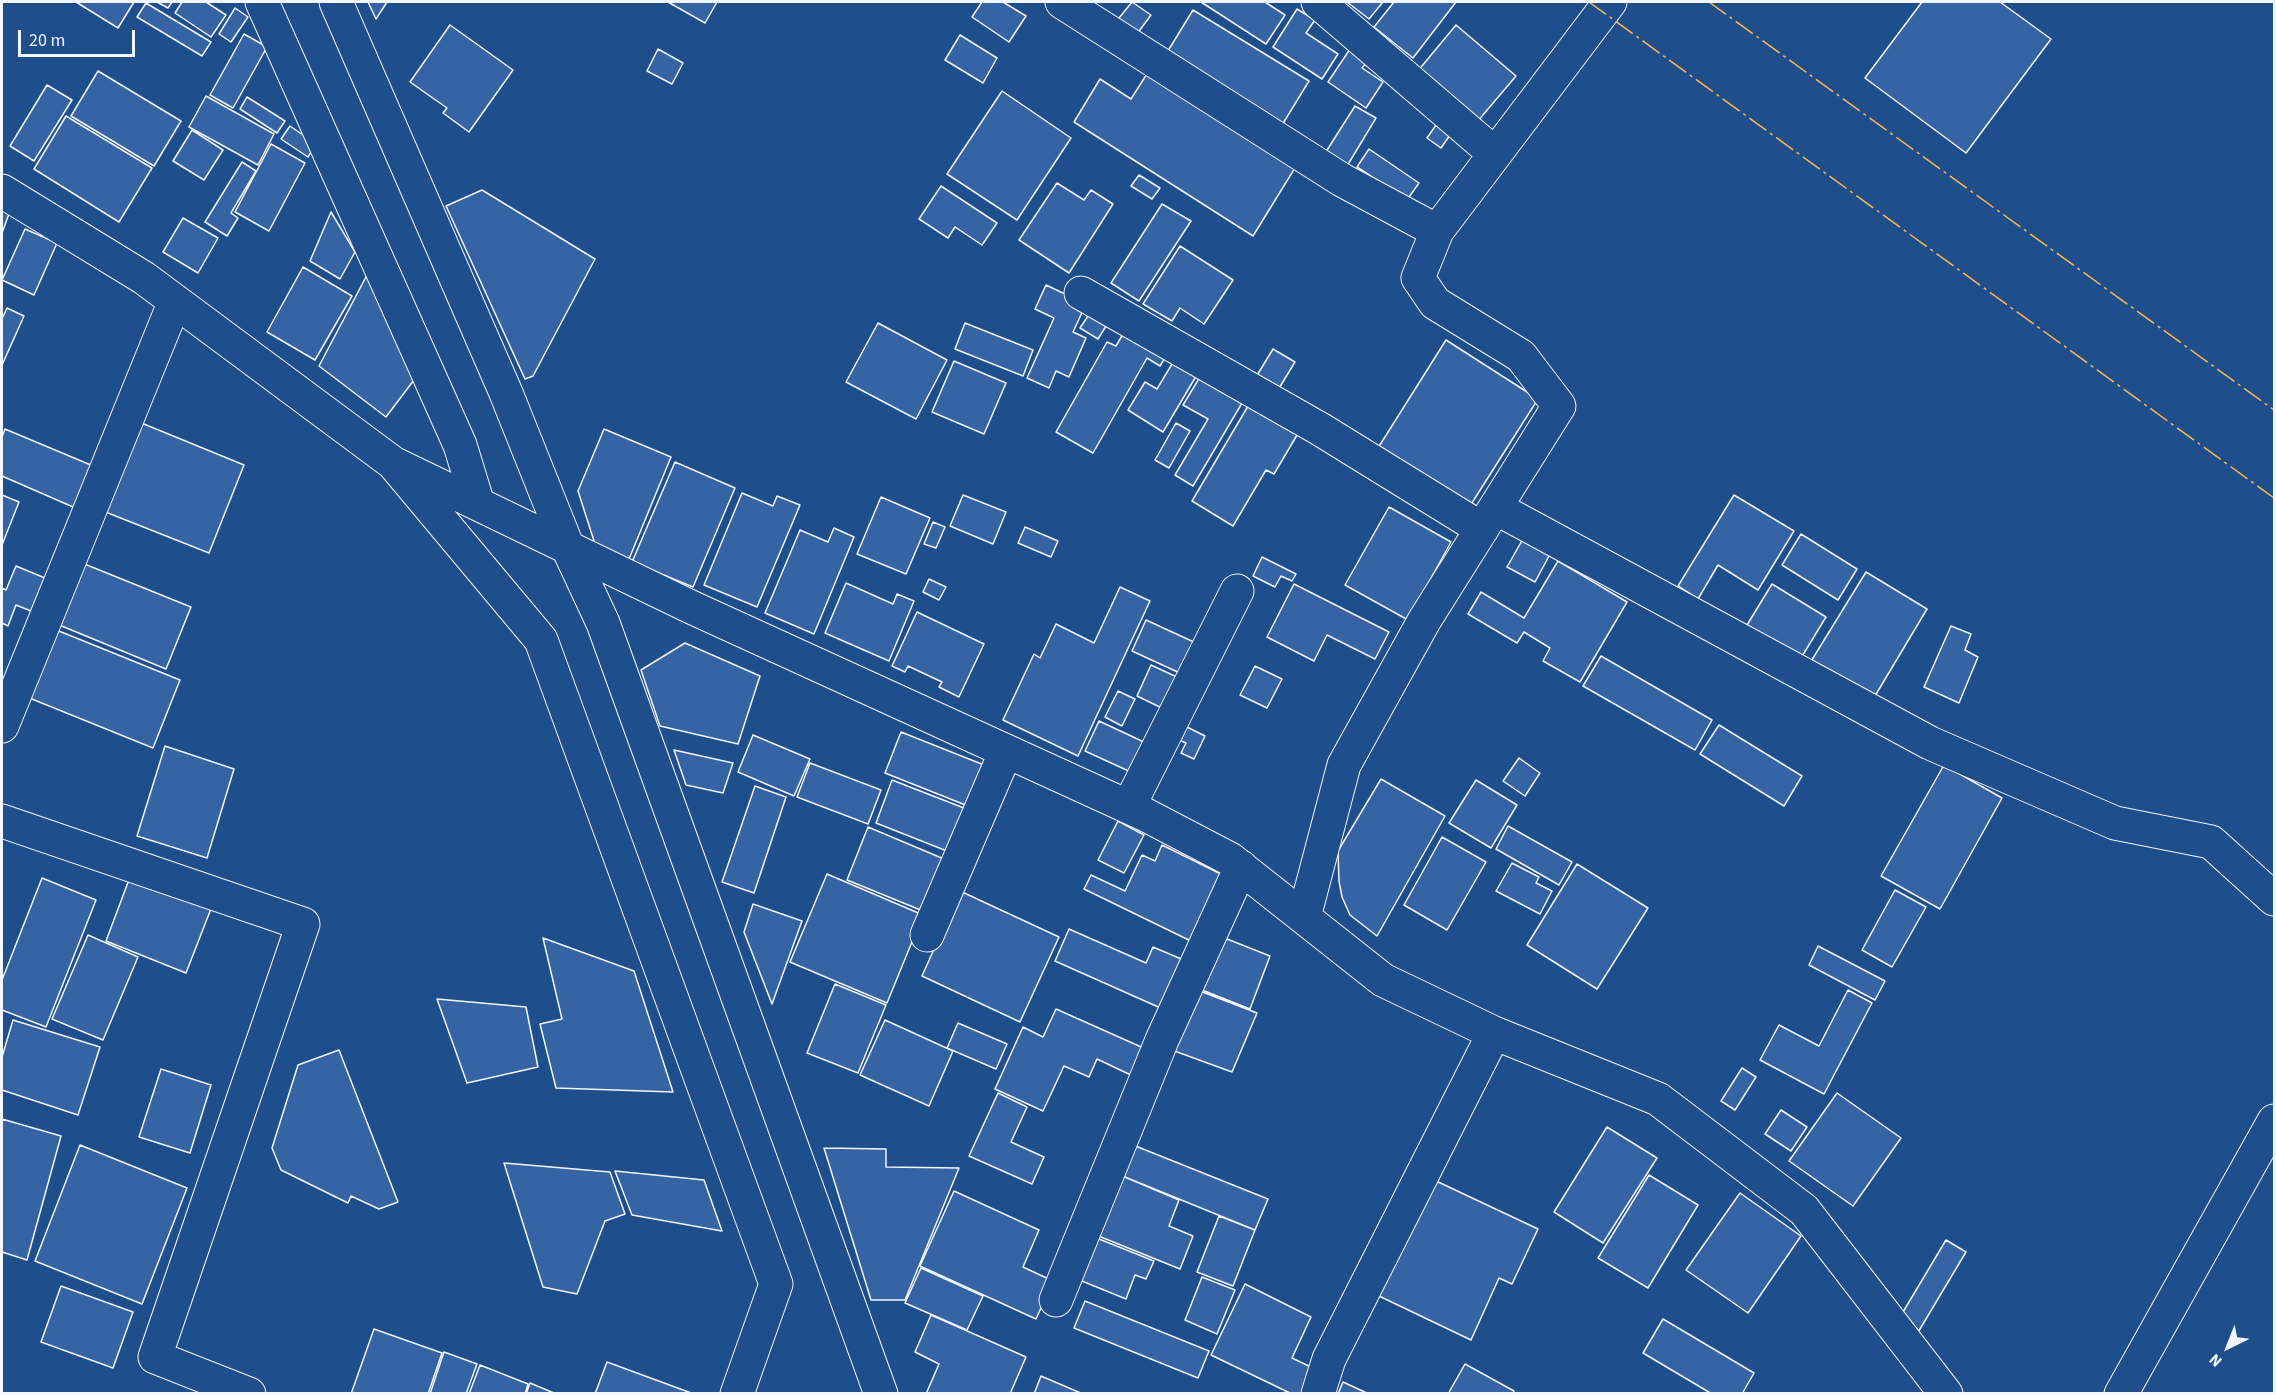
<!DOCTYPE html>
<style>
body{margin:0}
#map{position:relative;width:2276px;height:1395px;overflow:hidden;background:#1f4e8c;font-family:"Source Sans 3",sans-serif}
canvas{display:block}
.frame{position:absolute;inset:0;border:3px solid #f2f6ff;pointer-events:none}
.north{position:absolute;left:2198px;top:1317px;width:60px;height:60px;-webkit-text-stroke:4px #1f4e8c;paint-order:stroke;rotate:223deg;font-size:16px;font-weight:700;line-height:24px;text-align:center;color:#f2f6ff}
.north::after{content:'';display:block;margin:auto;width:21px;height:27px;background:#f2f6ff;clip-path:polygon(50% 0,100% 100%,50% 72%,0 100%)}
.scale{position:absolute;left:18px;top:30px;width:117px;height:27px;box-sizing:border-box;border:3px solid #f2f6ff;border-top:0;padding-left:8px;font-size:18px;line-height:21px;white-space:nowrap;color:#f2f6ff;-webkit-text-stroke:4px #1f4e8c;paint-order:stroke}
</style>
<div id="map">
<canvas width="2276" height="1395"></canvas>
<div class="frame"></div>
<div class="north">N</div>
<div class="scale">20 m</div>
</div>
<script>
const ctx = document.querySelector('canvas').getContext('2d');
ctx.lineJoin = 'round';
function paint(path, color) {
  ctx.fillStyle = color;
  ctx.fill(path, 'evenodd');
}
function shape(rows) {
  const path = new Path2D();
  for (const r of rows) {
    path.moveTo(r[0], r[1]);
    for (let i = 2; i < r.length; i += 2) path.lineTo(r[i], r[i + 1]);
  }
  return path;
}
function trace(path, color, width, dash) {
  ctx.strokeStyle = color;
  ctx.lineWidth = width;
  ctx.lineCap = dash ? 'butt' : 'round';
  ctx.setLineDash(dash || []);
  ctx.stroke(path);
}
const building = shape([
 [76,2,134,2,118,28,76,2],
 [157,2,172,2,168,8,157,2],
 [182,2,206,2,226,15,211,37,175,13,182,2],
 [368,2,387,2,376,19,368,2],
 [668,2,717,2,705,23,668,2],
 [982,2,1003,2,1026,16,1009,42,972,17,982,2],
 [1132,2,1151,15,1134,38,1115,23,1132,2],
 [1201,2,1265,2,1285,15,1266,44,1201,2],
 [1347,2,1383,2,1369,19,1347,2],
 [1394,2,1456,2,1413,58,1374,27,1394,2],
 [1922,2,2000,2,2051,39,1966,153,1865,78,1922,2],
 [146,3,211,42,202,56,137,17,146,3],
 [235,8,248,17,231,42,219,34,235,8],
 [1297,9,1315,20,1306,33,1338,54,1322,79,1273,47,1297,9],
 [1193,10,1309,81,1279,130,1163,59,1193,10],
 [450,25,513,70,469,132,443,113,447,108,410,82,450,25],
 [1456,25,1516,76,1477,122,1417,72,1456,25],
 [244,34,267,47,233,108,210,95,244,34],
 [960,35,997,58,983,83,945,60,960,35],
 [658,49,683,63,672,84,647,71,658,49],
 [1350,49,1368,61,1362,68,1383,82,1366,108,1328,82,1350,49],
 [1150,69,1298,163,1253,236,1074,122,1100,79,1131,99,1150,69],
 [98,71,181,121,154,166,71,116,98,71],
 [47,85,72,100,34,161,10,146,47,85],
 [1002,91,1071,138,1017,220,947,174,1002,91],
 [206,96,274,134,258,165,189,127,206,96],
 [247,97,285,121,277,133,240,109,247,97],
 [1355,106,1376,118,1344,171,1322,158,1355,106],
 [66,116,152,168,119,222,34,169,66,116],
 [1436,125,1450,135,1441,148,1427,138,1436,125],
 [290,126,316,144,308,157,281,139,290,126],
 [192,130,223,150,204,180,173,161,192,130],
 [271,144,305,163,269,231,235,212,271,144],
 [1369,149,1419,183,1407,200,1357,167,1369,149],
 [242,162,256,171,231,213,238,218,227,236,205,222,242,162],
 [1139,175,1160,188,1152,199,1131,186,1139,175],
 [1057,183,1084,200,1091,190,1113,204,1069,273,1019,240,1057,183],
 [941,186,997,223,982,245,955,227,948,238,919,219,941,186],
 [482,190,595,259,533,376,525,379,446,206,482,190],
 [1162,204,1191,221,1139,301,1111,283,1162,204],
 [2,208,10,211,2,233,2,208],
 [331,212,355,252,340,279,310,261,331,212],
 [183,218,218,238,198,273,163,252,183,218],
 [25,229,57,243,34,295,2,280,25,229],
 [1180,246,1233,280,1204,324,1180,308,1172,321,1143,304,1180,246],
 [303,267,352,296,315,360,267,332,303,267],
 [367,275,417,376,386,417,319,366,367,275],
 [1046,285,1086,304,1073,332,1086,338,1069,377,1056,371,1049,388,1027,378,1054,318,1035,309,1046,285],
 [1094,307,1111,318,1098,339,1080,328,1094,307],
 [7,308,24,316,2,365,2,319,7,308],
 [878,323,947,360,916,419,846,382,878,323],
 [965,323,1033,350,1023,376,955,349,965,323],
 [1126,329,1168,353,1160,366,1147,358,1093,453,1056,432,1107,342,1116,346,1126,329],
 [1446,340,1538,399,1470,506,1378,448,1446,340],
 [1273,349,1295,362,1278,390,1256,377,1273,349],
 [1175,359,1198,373,1163,432,1128,410,1145,382,1157,389,1175,359],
 [954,361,1006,383,984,434,932,412,954,361],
 [1203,372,1245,398,1193,486,1175,475,1208,419,1183,405,1203,372],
 [1251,401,1300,430,1274,474,1266,470,1233,526,1192,501,1251,401],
 [139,422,244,465,209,553,103,511,139,422],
 [1176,423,1190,431,1169,468,1155,460,1176,423],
 [5,429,98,468,80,510,2,476,2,437,5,429],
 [604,429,671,457,629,559,595,544,578,491,604,429],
 [675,462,735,488,693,587,632,562,675,462],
 [742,493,773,506,777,496,800,505,757,607,704,585,742,493],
 [2,495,19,502,2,545,2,495],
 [963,495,1006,512,993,544,950,526,963,495],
 [1734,495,1794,531,1758,590,1718,565,1698,599,1678,586,1734,495],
 [881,497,930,518,906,574,857,554,881,497],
 [1389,507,1451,542,1408,620,1345,585,1389,507],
 [933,522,945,527,936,548,924,544,933,522],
 [1025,527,1058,541,1051,557,1018,543,1025,527],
 [834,528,854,537,814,634,765,613,800,530,828,542,834,528],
 [1528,530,1555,545,1535,582,1507,567,1528,530],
 [1801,534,1857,569,1838,600,1782,565,1801,534],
 [1262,557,1296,574,1292,581,1281,576,1275,587,1253,576,1262,557],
 [77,561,191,607,166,669,52,622,77,561],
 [1558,561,1627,602,1580,682,1543,661,1550,648,1524,632,1517,643,1468,614,1481,592,1524,618,1558,561],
 [16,566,45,578,31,611,16,605,8,626,2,623,2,588,6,590,16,566],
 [1866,572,1927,609,1872,701,1810,663,1866,572],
 [929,579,946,587,939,600,923,592,929,579],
 [846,583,893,604,897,594,914,601,889,661,825,633,846,583],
 [1294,584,1389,632,1375,659,1327,635,1314,661,1267,637,1294,584],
 [1772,584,1826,617,1801,658,1747,625,1772,584],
 [1120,587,1150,601,1078,756,1003,720,1034,654,1040,658,1056,624,1094,643,1120,587],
 [917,612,984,644,959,697,939,687,942,682,908,666,905,672,892,666,917,612],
 [1146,620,1196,643,1182,674,1132,651,1146,620],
 [1951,626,1971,634,1965,650,1978,657,1959,703,1924,687,1951,626],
 [49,627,180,680,153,748,22,695,49,627],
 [685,643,760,676,738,744,660,726,641,670,685,643],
 [1601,656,1712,720,1695,750,1583,686,1601,656],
 [1151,665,1179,678,1164,709,1137,696,1151,665],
 [1255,666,1282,679,1267,708,1240,695,1255,666],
 [1118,691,1135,699,1122,726,1105,717,1118,691],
 [1099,721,1146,743,1133,773,1085,751,1099,721],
 [1183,725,1205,736,1194,759,1181,753,1186,743,1177,739,1183,725],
 [1719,725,1802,776,1784,806,1700,754,1719,725],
 [901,732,984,765,968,806,885,773,901,732],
 [753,735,810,759,794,796,738,772,753,735],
 [165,746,234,769,207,858,137,836,165,746],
 [674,750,733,763,723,793,686,785,674,750],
 [1519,758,1540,773,1525,796,1503,781,1519,758],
 [810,763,881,790,868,824,797,797,810,763],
 [1944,765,2002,798,1940,909,1881,876,1944,765],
 [1381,779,1445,816,1377,936,1350,915,1342,897,1339,881,1338,851,1381,779],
 [892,780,969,810,952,853,876,823,892,780],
 [1476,780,1517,805,1491,848,1449,823,1476,780],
 [755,786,786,797,754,893,722,882,755,786],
 [1118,821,1144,835,1124,873,1098,860,1118,821],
 [1508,826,1572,862,1559,885,1496,849,1508,826],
 [868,827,944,859,923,911,847,880,868,827],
 [1442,837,1486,862,1447,930,1404,905,1442,837],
 [1162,845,1229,878,1197,944,1084,889,1091,875,1125,891,1142,855,1155,861,1162,845],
 [1512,863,1539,877,1536,883,1552,891,1540,914,1496,891,1512,863],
 [1577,864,1648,908,1597,989,1527,945,1577,864],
 [133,869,214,901,186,973,106,941,133,869],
 [827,874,923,915,887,1003,790,962,827,874],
 [42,878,96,900,46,1027,2,1010,2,980,42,878],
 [1895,890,1926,907,1892,967,1862,950,1895,890],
 [960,891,1059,937,1020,1022,922,976,960,891],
 [753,904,802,921,772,1004,744,932,753,904],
 [1069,929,1146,963,1153,947,1186,961,1165,1010,1055,961,1069,929],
 [88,935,138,957,103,1040,52,1019,88,935],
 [1217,935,1270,956,1250,1009,1197,988,1217,935],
 [543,938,634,971,673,1092,556,1088,540,1024,562,1019,543,938],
 [1818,946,1885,981,1875,1000,1809,965,1818,946],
 [835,984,886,1005,858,1073,807,1053,835,984],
 [1192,988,1257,1013,1232,1072,1169,1049,1192,988],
 [1848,990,1872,1003,1824,1094,1760,1060,1779,1025,1819,1046,1848,990],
 [437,999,526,1007,538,1067,467,1083,437,999],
 [1056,1009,1148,1050,1135,1077,1097,1059,1089,1077,1064,1066,1043,1111,995,1089,1023,1027,1043,1037,1056,1009],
 [13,1020,100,1047,78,1115,2,1090,2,1057,13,1020],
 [885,1020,953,1051,929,1106,860,1075,885,1020],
 [958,1023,1007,1044,996,1069,947,1048,958,1023],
 [339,1050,398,1202,379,1209,351,1196,348,1203,281,1170,272,1148,298,1065,339,1050],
 [1742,1068,1756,1077,1735,1110,1721,1101,1742,1068],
 [161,1069,211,1085,190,1153,139,1137,161,1069],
 [998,1093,1027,1107,1011,1142,1044,1157,1032,1184,969,1156,998,1093],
 [1837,1093,1901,1138,1853,1206,1789,1161,1837,1093],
 [1781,1110,1807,1127,1791,1151,1765,1134,1781,1110],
 [2,1119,61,1136,27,1260,2,1252,2,1119],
 [1607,1127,1657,1158,1603,1243,1554,1212,1607,1127],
 [80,1145,187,1188,142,1304,35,1261,80,1145],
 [1133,1145,1268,1199,1255,1230,1120,1175,1133,1145],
 [824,1148,886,1149,886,1167,959,1168,905,1300,871,1300,824,1148],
 [504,1163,610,1172,625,1214,605,1221,577,1294,543,1287,504,1163],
 [615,1171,704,1180,722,1231,632,1215,615,1171],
 [1120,1175,1179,1200,1169,1226,1193,1236,1180,1269,1096,1235,1120,1175],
 [1649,1175,1698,1205,1648,1288,1598,1258,1649,1175],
 [1434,1180,1538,1229,1512,1284,1499,1278,1471,1340,1379,1296,1434,1180],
 [954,1191,1039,1230,1023,1267,1053,1281,1036,1319,920,1266,954,1191],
 [1740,1193,1801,1236,1748,1313,1686,1270,1740,1193],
 [1219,1216,1255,1230,1233,1286,1197,1272,1219,1216],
 [1094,1237,1154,1261,1146,1279,1135,1275,1126,1299,1077,1279,1094,1237],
 [1946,1240,1966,1252,1917,1334,1903,1312,1946,1240],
 [921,1268,983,1296,967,1330,905,1303,921,1268],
 [1202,1277,1235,1290,1217,1334,1185,1320,1202,1277],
 [1245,1284,1311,1317,1292,1358,1313,1368,1301,1394,1292,1394,1211,1355,1245,1284],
 [61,1286,133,1312,113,1368,41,1342,61,1286],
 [1085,1301,1209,1351,1198,1378,1074,1328,1085,1301],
 [931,1315,1026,1357,1010,1394,926,1394,939,1364,915,1352,931,1315],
 [1663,1319,1754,1373,1742,1394,1712,1394,1643,1353,1663,1319],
 [374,1329,442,1353,428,1394,351,1394,374,1329],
 [444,1352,477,1364,466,1394,430,1394,444,1352],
 [607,1362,694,1394,595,1394,607,1362],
 [1465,1364,1514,1391,1513,1394,1448,1394,1465,1364],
 [480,1365,528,1384,525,1394,469,1394,480,1365],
 [1041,1376,1083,1394,1034,1394,1041,1376],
 [1343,1382,1369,1394,1338,1394,1343,1382],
 [530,1383,554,1393,554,1394,526,1394,530,1383]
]);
paint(building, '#3563a3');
trace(building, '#f2f6ff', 1.5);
const street = shape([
 [262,2,460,445,478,504],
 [336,2,506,393,568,548,603,623,881,1394],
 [1062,2,1342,180,1437,231],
 [1318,2,1495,154],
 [2,191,144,278,393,463,541,640,776,1284,737,1394],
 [1081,293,1320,429,1482,529],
 [393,463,691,607,1144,814,1230,859,1383,980,1494,1033,1658,1099,1804,1210,1946,1394],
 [1496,508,1930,743,2115,823,2211,842,2274,899],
 [2,726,175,301],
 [1129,806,1237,591],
 [2,821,303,924,155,1357,249,1394],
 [1304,917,1344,765,1424,621,1559,406,1521,356,1435,303,1418,278,1437,231,1610,2],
 [927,935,1006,751],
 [1056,1300,1162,1040,1241,867],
 [1318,1394,1329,1359,1494,1033],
 [2121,1394,2274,1121]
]);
trace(street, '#f2f6ff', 35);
trace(street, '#1f4e8c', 33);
trace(shape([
 [1589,2,2274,498],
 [1709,2,2274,410]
]), '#ffb74d', 1.5, [21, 4.5, 3, 4.5]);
</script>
